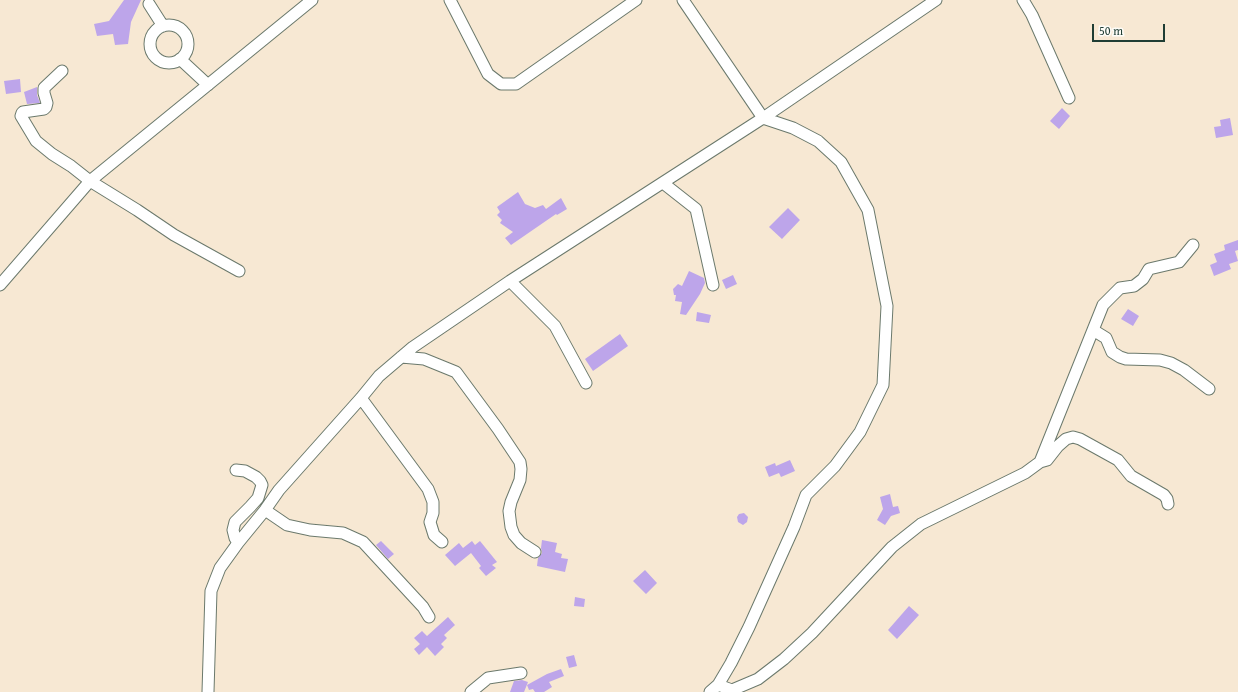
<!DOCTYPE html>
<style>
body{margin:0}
#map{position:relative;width:1238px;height:692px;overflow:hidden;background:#f7e8d3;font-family:"Gentium Book Plus",serif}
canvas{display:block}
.scale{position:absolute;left:1092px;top:24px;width:73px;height:18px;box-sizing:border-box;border:2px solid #1f3d34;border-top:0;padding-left:5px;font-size:12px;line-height:14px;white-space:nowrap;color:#1f3d34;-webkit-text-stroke:3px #fdfcf7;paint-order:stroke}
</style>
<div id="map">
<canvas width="1238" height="692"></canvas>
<div class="scale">50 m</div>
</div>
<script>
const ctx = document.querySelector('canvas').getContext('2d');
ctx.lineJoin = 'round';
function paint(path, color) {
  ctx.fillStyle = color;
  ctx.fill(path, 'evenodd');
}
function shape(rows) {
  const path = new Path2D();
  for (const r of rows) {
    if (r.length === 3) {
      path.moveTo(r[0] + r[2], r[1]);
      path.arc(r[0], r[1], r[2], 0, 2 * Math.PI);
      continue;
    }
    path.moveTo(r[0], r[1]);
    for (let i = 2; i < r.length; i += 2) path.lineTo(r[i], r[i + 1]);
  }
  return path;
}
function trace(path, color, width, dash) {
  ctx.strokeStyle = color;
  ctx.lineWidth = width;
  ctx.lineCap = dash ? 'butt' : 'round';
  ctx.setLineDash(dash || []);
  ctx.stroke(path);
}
paint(shape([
 [124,0,141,0,131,22,128,44,115,45,113,34,97,36,94,24,109,21],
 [20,79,21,92,6,94,4,81],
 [37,87,37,95,40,103,27,104,24,92],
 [1062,108,1070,116,1059,129,1050,121],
 [1230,118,1233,135,1216,138,1214,127,1221,126,1220,120],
 [518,192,525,204,535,208,543,205,546,209,561,198,567,209,557,215,556,214,511,245,505,238,513,232,500,223,502,220,497,215,500,212,497,207],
 [788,208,800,220,782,239,769,227],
 [1238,240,1238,250,1235,251,1238,261,1229,264,1231,269,1214,276,1210,265,1217,262,1214,254,1225,250,1224,245],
 [689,271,704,278,705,283,700,294,686,315,680,314,682,302,675,301,676,295,674,295,673,289,678,284,682,286],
 [733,275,737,284,726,289,722,280],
 [1128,309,1139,316,1133,326,1121,319],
 [697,312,711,315,709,323,696,321],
 [620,334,628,346,593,371,585,359],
 [790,460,795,471,781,477,779,473,769,477,765,467,775,463,776,466],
 [890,494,893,507,898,506,900,513,891,516,885,525,877,520,883,509,880,497],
 [744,513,748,517,747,522,743,525,738,522,737,517,739,514],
 [542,540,557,543,555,552,562,554,561,558,568,559,565,572,537,566,538,558,542,553,541,548],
 [381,541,394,554,388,559,376,545],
 [472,541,475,545,480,541,497,562,492,565,496,568,486,576,479,568,481,566,471,553,455,566,445,555,459,543,463,548],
 [645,570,657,583,646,594,633,581],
 [575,597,585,599,584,607,574,606],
 [909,606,919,615,897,639,888,630],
 [448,617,455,625,444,635,447,638,441,644,444,647,435,656,427,647,419,655,414,649,420,644,414,638,422,631,427,636],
 [574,655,577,666,569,668,566,657],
 [561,669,564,676,549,682,552,687,544,692,535,692,533,689,529,690,527,685,547,674],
 [522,680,528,682,524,692,510,692,514,681]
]), '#bda5ea');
const minor = shape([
 [450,0,488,74,501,84,516,84,636,0],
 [683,0,763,118,793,128,818,141,841,162,868,210,887,306,883,385,860,432,835,466,806,495,794,527,749,627,731,663,718,685,710,692],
 [1023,0,1032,15,1069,98],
 [149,4,163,26],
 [169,44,19],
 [180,59,208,85],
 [62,71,44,88,44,93,47,103,46,107,44,109,23,112,22,113,21,116,36,141,52,154,71,166,90,181,137,210,174,235,239,271],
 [663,183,696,209,713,285],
 [510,281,555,326,586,383],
 [0,285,90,181,312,0],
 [1093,330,1106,338,1112,352,1120,357,1126,359,1160,360,1171,363,1184,370,1209,389],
 [401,357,424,359,456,372,498,429,520,462,521,469,520,480,511,502,509,511,511,527,514,535,521,543,535,552],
 [361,398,428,489,433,502,433,513,430,522,434,535,442,542],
 [1040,462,1047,460,1058,446,1066,439,1073,437,1080,439,1118,460,1131,476,1164,495,1167,499,1168,504],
 [236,470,245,471,256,477,260,481,262,485,258,498,250,507,235,522,233,530,235,538,238,543],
 [265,510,287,525,310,530,343,533,363,542,423,607,429,617],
 [718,685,732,690,758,679,784,659,812,633,892,547,921,524,1025,473,1040,462,1103,305,1120,288,1134,286,1143,279,1149,269,1179,262,1193,245],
 [208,692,211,591,220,568,238,543,265,510,279,490,361,398,379,376,413,347,510,281,763,118,936,0],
 [471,692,488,678,521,673]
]);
trace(minor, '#6b796c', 13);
trace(minor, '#fff', 11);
</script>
